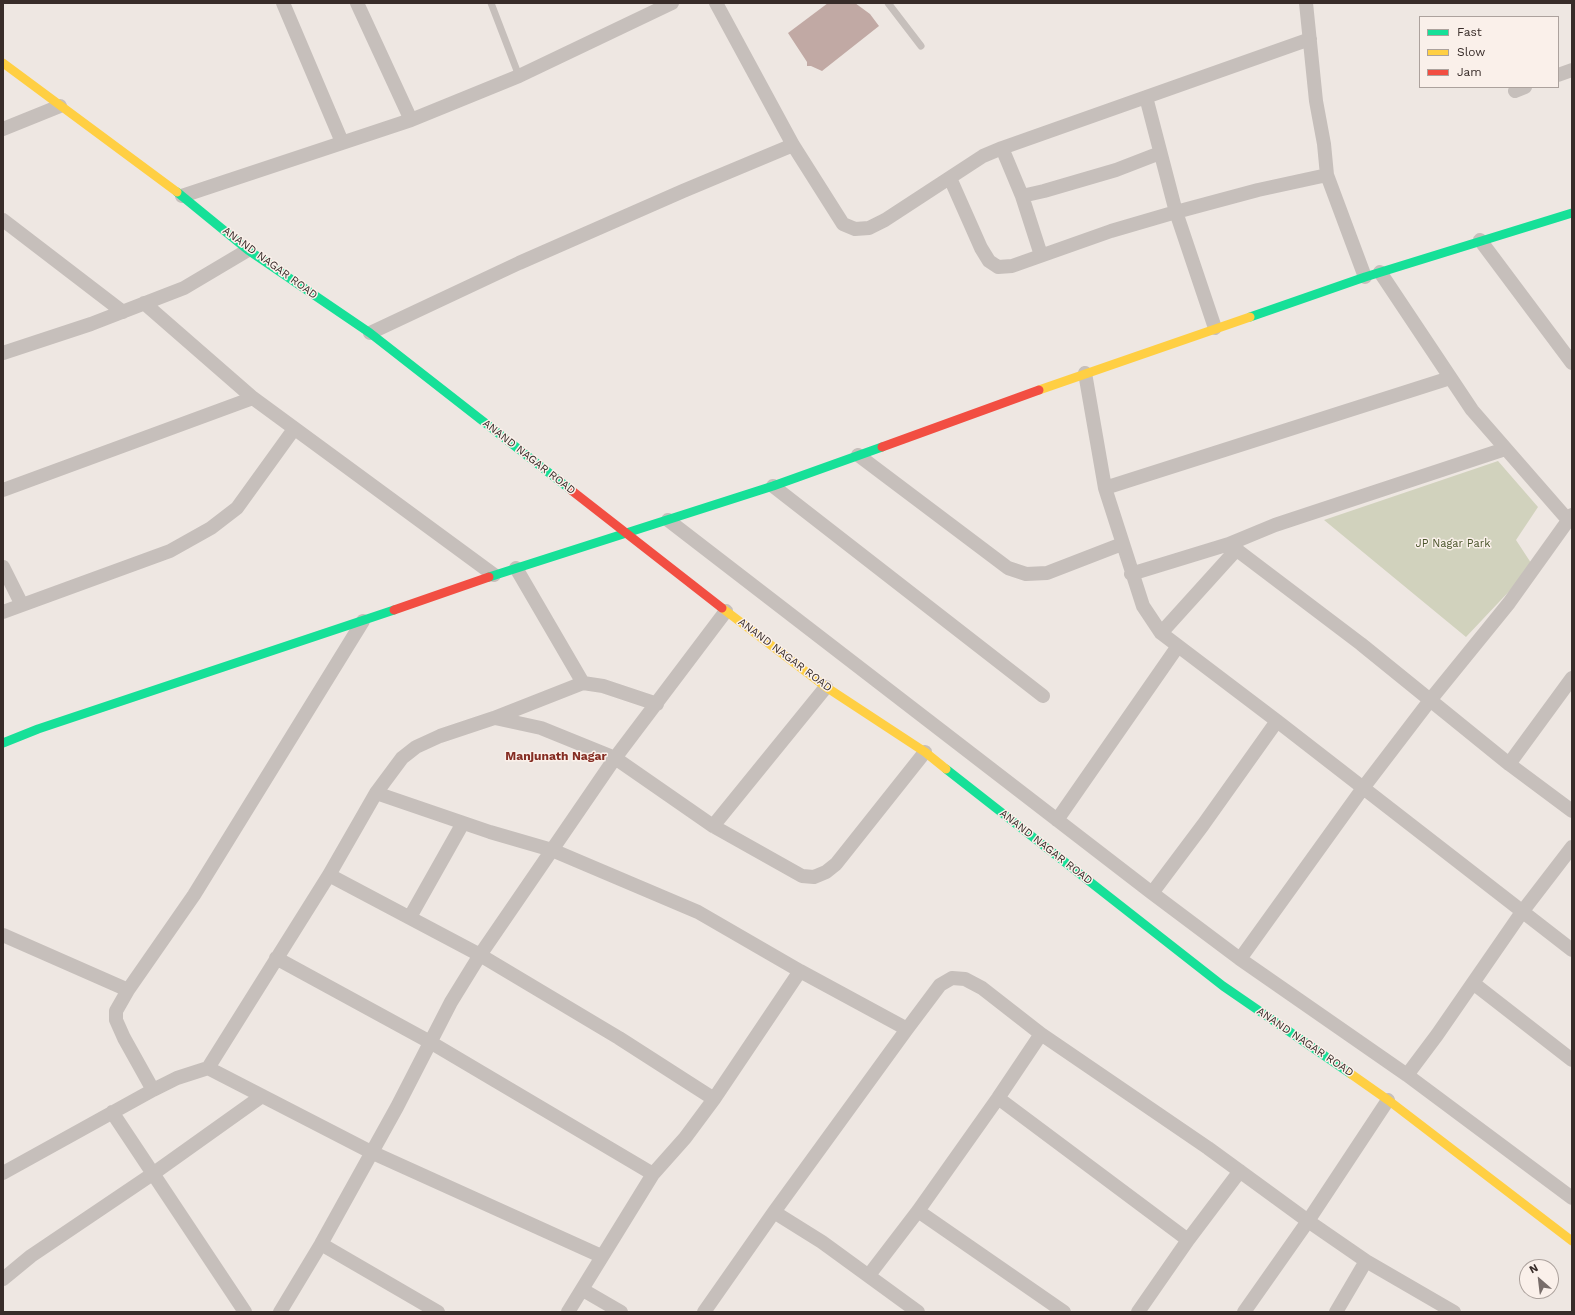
<!DOCTYPE html>
<style>
body{margin:0}
#map{position:relative;width:1575px;height:1315px;overflow:hidden;background:#eee7e2;font-family:"Work Sans",sans-serif}
canvas{display:block}
.frame{position:absolute;inset:0;border:4px solid #382c29;pointer-events:none}
.legend{position:absolute;left:1419px;top:16px;width:140px;height:72px;box-sizing:border-box;background:#faf0ea;border:1px solid #aca29d;margin:0;padding:5px 7px;list-style:none;font-size:12px;color:#382c29}
.legend li{display:flex;align-items:center;gap:8px;height:20px}
.legend b{width:20px;border:1px solid #aca29d}
.north{position:absolute;left:1519px;top:1259px;width:40px;height:40px;box-sizing:border-box;background:#faf0ea;border:1px solid #aca29d;border-radius:50%;rotate:332deg;font-size:11px;font-weight:700;line-height:16px;text-align:center;color:#382c29}
.north::after{content:'';display:block;margin:auto;width:14px;height:18px;background:#786d6a;clip-path:polygon(50% 0,100% 100%,50% 72%,0 100%)}
</style>
<div id="map">
<canvas width="1575" height="1315"></canvas>
<div class="frame"></div>
<ul class="legend">
<li><b style="height:5px;background:#16e098"></b>Fast</li>
<li><b style="height:5px;background:#ffcf43"></b>Slow</li>
<li><b style="height:5px;background:#f24e42"></b>Jam</li>
</ul>
<div class="north">N</div>
</div>
<script>
const ctx = document.querySelector('canvas').getContext('2d');
ctx.lineJoin = 'round';
function paint(path, color) {
  ctx.fillStyle = color;
  ctx.fill(path, 'evenodd');
}
function shape(rows) {
  const path = new Path2D();
  for (const r of rows) {
    path.moveTo(r[0], r[1]);
    for (let i = 2; i < r.length; i += 2) path.lineTo(r[i], r[i + 1]);
  }
  return path;
}
function trace(path, color, width, dash) {
  ctx.strokeStyle = color;
  ctx.lineWidth = width;
  ctx.lineCap = dash ? 'butt' : 'round';
  ctx.setLineDash(dash || []);
  ctx.stroke(path);
}
function write(font, color, halo, rows, align = 'center') {
  ctx.font = font + ' "Work Sans",sans-serif';
  ctx.lineWidth = 3;
  ctx.setLineDash([]);
  ctx.textBaseline = 'middle';
  ctx.strokeStyle = halo;
  ctx.fillStyle = color;
  for (const [text, x, y, turn = 0] of rows) {
    ctx.save();
    ctx.translate(x, y);
    ctx.rotate((+turn || 0) * Math.PI / 180);
    ctx.textAlign = isNaN(turn) ? turn : align;
    if (halo) ctx.strokeText(text, 0, 0);
    ctx.fillText(text, 0, 0);
    ctx.restore();
  }
}
paint(shape([
 [1498,461,1538,507,1516,540,1533,566,1466,637,1324,520]
]), '#d1d2bd');
paint(shape([
 [828,3,855,3,870,14,879,26,822,71,811,66,807,66,807,62,788,33]
]), '#c1a9a4');
trace(shape([
 [491,3,519,76],
 [888,3,921,46]
]), '#c6bfbb', 7);
trace(shape([
 [283,3,342,142],
 [357,3,411,120],
 [716,3,793,145,843,224,855,229,869,228,885,220,983,156,1002,148,1310,39],
 [1306,3,1316,101,1324,144,1327,175,1365,277],
 [1558,75,1572,70],
 [1515,91,1525,87],
 [1146,97,1176,212,1215,328],
 [3,129,60,106],
 [1002,148,1022,196,1041,255],
 [950,178,981,248,989,261,998,267,1012,266,1111,231,1176,212,1258,190,1327,175],
 [182,196,411,120,519,76,672,3],
 [1022,196,1044,191,1116,170,1160,153],
 [3,220,123,312],
 [1480,240,1572,363],
 [1380,272,1472,410,1568,520],
 [144,303,253,398,494,575],
 [370,333,519,263,683,191,793,145],
 [3,353,91,324,184,288,248,250],
 [1085,373,1105,488,1143,606,1161,633,1277,721,1572,950],
 [858,455,1008,568,1026,574,1047,573,1122,544],
 [773,486,1043,696],
 [1105,488,1450,378],
 [3,490,253,398],
 [668,520,1152,893,1240,959,1407,1075,1572,1198],
 [1229,544,1361,644,1509,764,1572,811],
 [3,567,22,605],
 [516,568,583,683],
 [1131,574,1229,544,1275,525,1505,449],
 [3,612,170,551,211,528,237,508,294,429],
 [1161,633,1237,549],
 [495,718,541,728,615,758,713,826,802,876,814,877,826,872,836,864,925,752],
 [1509,764,1572,678],
 [376,793,490,832,552,850,698,912,800,971,907,1029],
 [1057,820,1178,646],
 [713,826,826,687],
 [329,875,480,955,619,1038,714,1099],
 [1152,893,1203,825,1277,721],
 [410,917,463,823],
 [3,935,128,990],
 [276,958,430,1042,653,1174],
 [1240,959,1363,788,1431,699,1509,603,1572,515],
 [1473,983,1572,1060],
 [208,1068,371,1152,601,1256],
 [1407,1075,1437,1035,1522,912,1572,847],
 [153,1090,124,1038,116,1020,116,1011,128,990,194,895,363,621],
 [998,1098,1188,1240],
 [112,1112,245,1312],
 [3,1173,153,1090,177,1078,208,1068,329,875,376,793,402,758,416,747,440,736,494,718,583,683,603,686,657,704],
 [918,1211,1064,1312],
 [774,1212,822,1242,918,1312],
 [321,1244,438,1312],
 [869,1275,918,1211,998,1098,1041,1034],
 [3,1279,31,1256,154,1173,262,1096],
 [583,1290,621,1312],
 [280,1312,321,1244,397,1107,451,1002,480,955,615,758,726,611],
 [568,1312,653,1174,685,1138,714,1099,800,971],
 [704,1312,774,1212,907,1029,940,985,952,978,965,979,982,988,1041,1034,1208,1148,1308,1221,1366,1261,1454,1312],
 [1138,1312,1188,1240,1240,1171],
 [1244,1312,1308,1221,1388,1100],
 [1336,1312,1366,1261]
]), '#c6bfbb', 14);
trace(shape([
 [177,192,248,250,370,333,571,490],
 [1250,317,1365,277,1572,213],
 [489,577,773,486,882,447],
 [3,743,38,729,394,610],
 [946,769,1223,986,1351,1074]
]), '#16e098', 9);
trace(shape([
 [3,63,177,192],
 [1039,390,1250,317],
 [722,608,826,687,925,752,946,769],
 [1351,1074,1388,1100,1572,1241]
]), '#ffcf43', 9);
trace(shape([
 [882,447,1039,390],
 [571,490,722,608],
 [394,610,489,577]
]), '#f24e42', 9);
write('11px', '#382c29', '#faf0ea', [
 ["ANAND NAGAR ROAD",270,263,36],
 ["ANAND NAGAR ROAD",529,457,38],
 ["ANAND NAGAR ROAD",785,655,37],
 ["ANAND NAGAR ROAD",1046,847,38],
 ["ANAND NAGAR ROAD",1305,1042,34]
]);
write('11px', '#4c562d', '#faf0ea', [
 ["JP Nagar Park",1453,544]
]);
write('bold 12px', '#852d23', '#faf0ea', [
 ["Manjunath Nagar",556,756]
]);
</script>
